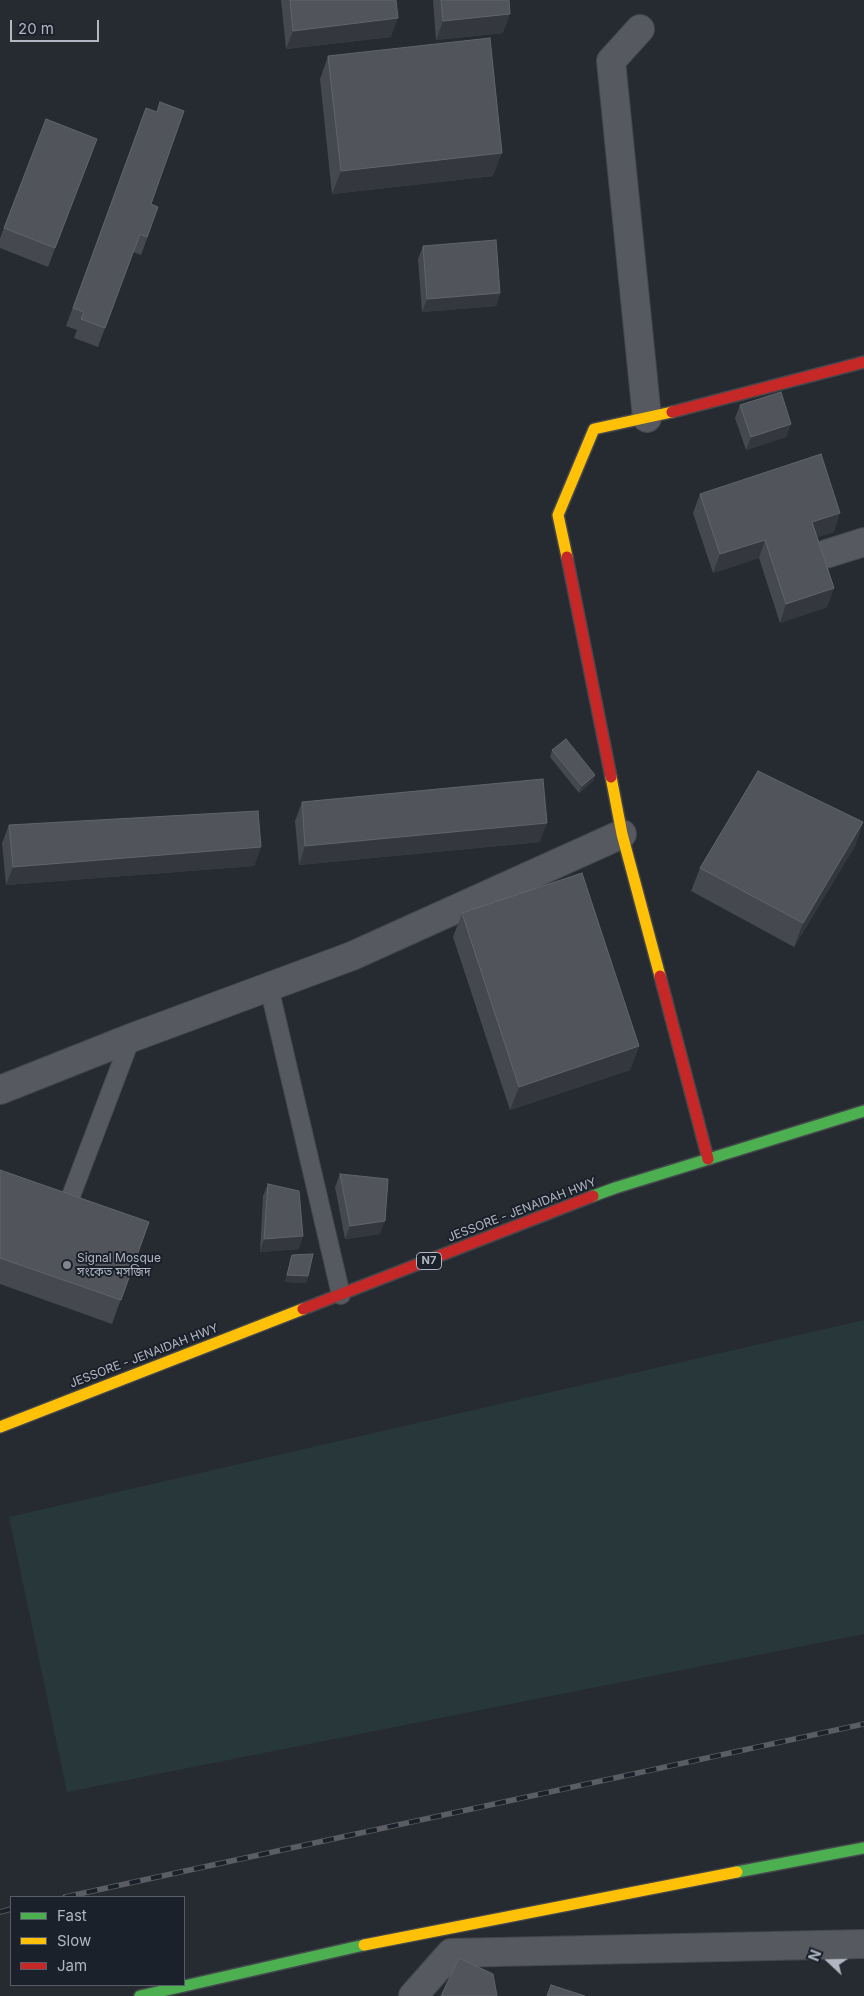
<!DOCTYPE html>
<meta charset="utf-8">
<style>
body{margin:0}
#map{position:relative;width:864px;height:1996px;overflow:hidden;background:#262b31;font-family:Inter,sans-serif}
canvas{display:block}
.legend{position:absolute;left:10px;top:1896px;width:175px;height:90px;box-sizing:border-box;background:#1b212a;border:1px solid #575d67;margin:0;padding:6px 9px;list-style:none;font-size:15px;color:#b0b6c2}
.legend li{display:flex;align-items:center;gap:10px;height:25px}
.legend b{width:25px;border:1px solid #575d67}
.north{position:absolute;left:804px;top:1936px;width:50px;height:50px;-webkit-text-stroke:4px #1b212a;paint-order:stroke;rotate:291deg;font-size:14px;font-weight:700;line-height:20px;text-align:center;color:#b0b6c2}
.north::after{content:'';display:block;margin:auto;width:18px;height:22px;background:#b0b6c2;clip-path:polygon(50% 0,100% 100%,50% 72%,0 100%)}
.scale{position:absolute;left:10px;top:20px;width:89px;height:22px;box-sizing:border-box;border:2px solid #b0b6c2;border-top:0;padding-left:6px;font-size:15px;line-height:18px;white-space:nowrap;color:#b0b6c2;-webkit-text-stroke:4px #1b212a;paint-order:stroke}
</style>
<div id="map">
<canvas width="864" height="1996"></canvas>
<ul class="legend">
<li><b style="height:6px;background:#4caf50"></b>Fast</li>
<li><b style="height:6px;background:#ffc107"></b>Slow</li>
<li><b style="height:6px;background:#c62828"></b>Jam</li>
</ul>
<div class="north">N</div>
<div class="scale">20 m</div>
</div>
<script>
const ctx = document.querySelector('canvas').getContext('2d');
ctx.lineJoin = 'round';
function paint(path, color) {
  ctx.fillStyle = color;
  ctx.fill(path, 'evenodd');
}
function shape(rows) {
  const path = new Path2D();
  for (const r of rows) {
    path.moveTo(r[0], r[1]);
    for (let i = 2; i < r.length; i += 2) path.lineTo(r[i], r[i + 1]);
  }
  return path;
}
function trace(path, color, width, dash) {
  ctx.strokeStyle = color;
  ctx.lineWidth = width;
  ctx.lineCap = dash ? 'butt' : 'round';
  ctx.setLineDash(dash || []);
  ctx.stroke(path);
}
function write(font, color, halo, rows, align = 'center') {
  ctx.font = font + ' Inter,"Noto Sans Bengali",sans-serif';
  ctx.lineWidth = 4;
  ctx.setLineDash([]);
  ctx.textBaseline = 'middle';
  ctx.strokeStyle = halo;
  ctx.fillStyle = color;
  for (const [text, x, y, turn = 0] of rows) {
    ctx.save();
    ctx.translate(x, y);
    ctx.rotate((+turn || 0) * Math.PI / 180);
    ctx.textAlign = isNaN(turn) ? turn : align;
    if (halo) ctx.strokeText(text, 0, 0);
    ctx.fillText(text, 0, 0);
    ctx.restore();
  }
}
paint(shape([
 [864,1320,864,1634,67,1792,9,1517]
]), '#283739');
const lane = shape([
 [269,987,341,1295],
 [71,1196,131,1038]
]);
const street = shape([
 [640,29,611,61,647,418],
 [826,554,864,542],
 [0,1090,131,1038,352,956,622,834],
 [413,1996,451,1953,864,1944]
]);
const fast = shape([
 [593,1196,615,1188,864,1111],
 [737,1872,864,1848],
 [140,1996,364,1945]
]);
const slow = shape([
 [567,557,558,515,594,429,672,412],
 [611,777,622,834,660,976],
 [0,1427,303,1309],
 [364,1945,737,1872]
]);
const jam = shape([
 [672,412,864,362],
 [567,557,611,777],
 [660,976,708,1159],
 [303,1309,593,1196]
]);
trace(lane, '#44474c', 20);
trace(street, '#44474c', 30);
trace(fast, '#44474c', 14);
trace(slow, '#44474c', 14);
trace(jam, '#44474c', 14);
trace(lane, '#56595f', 18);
trace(street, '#56595f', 28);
trace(fast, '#4caf50', 11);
trace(slow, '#ffc107', 11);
trace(jam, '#c62828', 11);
const rail = shape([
 [65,1897,864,1724],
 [0,1912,11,1909]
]);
trace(rail, '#5a5d63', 5.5);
trace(rail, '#1b212a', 4, [11]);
paint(shape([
 [281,0,396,0,391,37,286,49],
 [433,0,509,0,503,33,436,40],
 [328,56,493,176,332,194,320,79],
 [146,108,152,225,141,255,133,252,98,347,74,338,77,330,66,326],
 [46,119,97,139,48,267,0,248,0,238],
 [423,246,500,293,496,306,422,312,418,259],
 [740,405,791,424,786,437,746,450,735,418],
 [700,494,834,532,817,537,834,588,827,607,780,623,759,558,713,573,693,513],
 [552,750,595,775,593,781,579,793,550,757],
 [302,802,540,842,299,865,295,821],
 [863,822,855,846,794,947,691,891,700,868],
 [9,825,261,847,254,866,6,885,2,843],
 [462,913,639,1046,630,1070,510,1110,453,937],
 [0,1170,149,1222,112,1324,0,1284],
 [340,1174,380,1234,345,1239,335,1187],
 [268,1184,299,1249,260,1252,263,1196],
 [292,1255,308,1276,306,1283,285,1282,290,1262]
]), '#45494f');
paint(shape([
 [510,14,503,33,436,40,443,21],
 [398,18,391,37,286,49,293,31],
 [502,153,493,176,332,194,341,171],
 [500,293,496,306,422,312,427,299],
 [791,424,786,437,746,450,751,437],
 [840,513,834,532,805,541,812,522],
 [765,540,759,558,713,573,720,554],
 [834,588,827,607,780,623,786,604],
 [595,775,593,781,579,793,582,786],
 [863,822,855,846,794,947,803,923],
 [547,823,540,842,299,865,305,846],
 [261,847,254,866,6,885,13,867],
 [639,1046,630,1070,510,1110,519,1087],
 [385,1221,380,1234,345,1239,350,1226],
 [303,1236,299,1249,260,1252,264,1239],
 [287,1275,308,1276,306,1283,285,1282]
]), '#34383e');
const building = shape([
 [290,0,396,0,398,18,293,31,290,0],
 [441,0,509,0,510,14,443,21,441,0],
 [490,38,502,153,341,171,328,56,490,38],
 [160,102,184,111,151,204,158,207,147,237,140,234,105,328,81,319,84,312,73,308,146,108,157,112,160,102],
 [46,119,97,139,55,248,4,228,46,119],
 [496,240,500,293,427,299,423,246,496,240],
 [781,392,791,424,751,437,740,405,781,392],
 [821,454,840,513,812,522,834,588,786,604,765,540,720,554,700,494,821,454],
 [566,739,595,775,582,786,552,750,566,739],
 [758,771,863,822,803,923,700,868,758,771],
 [543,779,547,823,305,846,302,802,543,779],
 [258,811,261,847,13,867,9,825,258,811],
 [582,873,639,1046,519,1087,462,913,582,873],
 [0,1170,149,1222,121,1300,0,1258,0,1170],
 [340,1174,388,1179,385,1221,350,1226,340,1174],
 [268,1184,299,1191,303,1236,264,1239,268,1184],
 [313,1254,308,1276,287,1275,292,1255,313,1254],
 [459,1958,493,1974,497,1996,441,1996,459,1958],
 [551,1985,585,1996,547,1996,551,1985]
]);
paint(building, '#51555b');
trace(building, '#60646b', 1);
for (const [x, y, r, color] of [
 [67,1265,5,"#80858f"]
]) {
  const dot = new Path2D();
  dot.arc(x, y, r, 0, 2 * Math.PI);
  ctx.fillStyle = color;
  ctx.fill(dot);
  trace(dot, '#1b212a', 2);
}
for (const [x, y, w] of [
 [429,1261,25]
]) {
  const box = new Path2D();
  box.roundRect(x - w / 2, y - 8.5, w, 17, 4);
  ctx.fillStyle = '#1b212a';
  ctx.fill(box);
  trace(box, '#b0b6c2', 1);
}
write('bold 11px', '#b0b6c2', null, [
 ["N7",429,1261]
]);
write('12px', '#b0b6c2', '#1b212a', [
 ["JESSORE - JENAIDAH HWY",522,1210,-21],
 ["JESSORE - JENAIDAH HWY",144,1356,-21]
]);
write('12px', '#b0b6c2', '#1b212a', [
 ["Signal Mosque",77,1258],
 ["সংকেত মসজিদ",77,1272]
], 'left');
</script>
